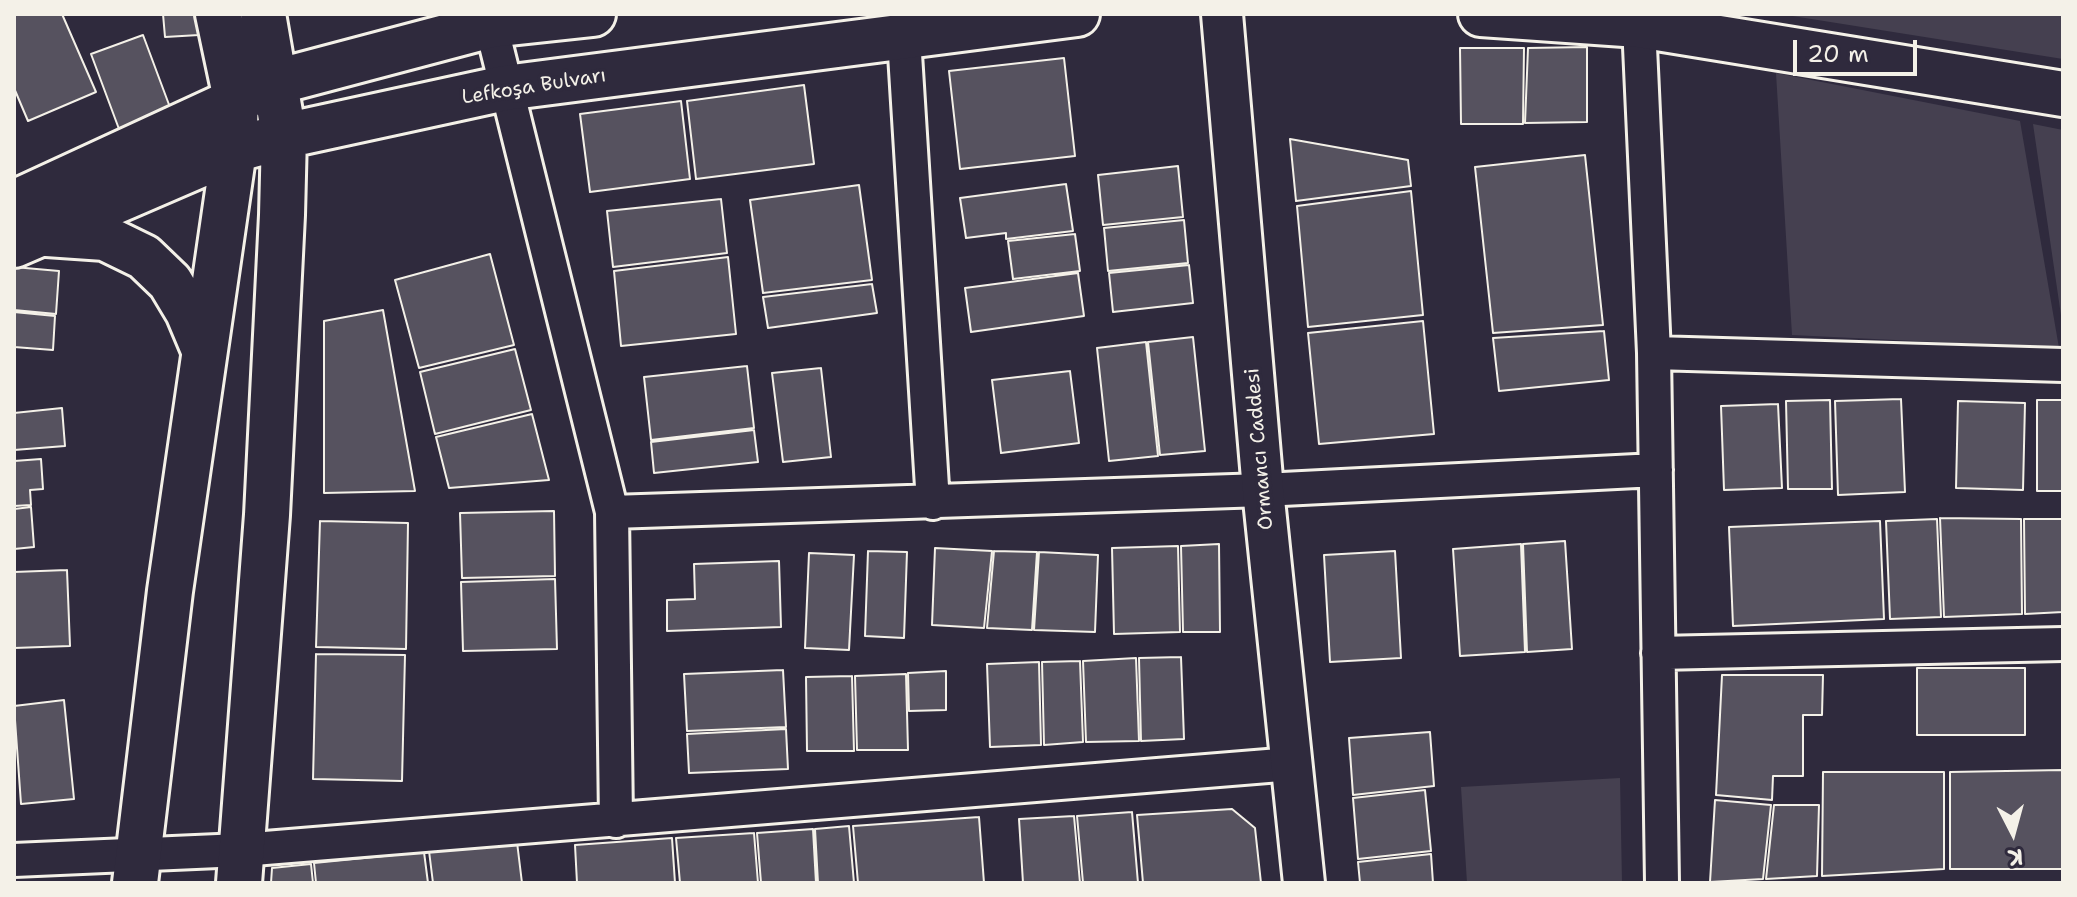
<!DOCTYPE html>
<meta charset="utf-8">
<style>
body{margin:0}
#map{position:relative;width:2077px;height:897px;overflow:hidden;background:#2f2a3d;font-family:"Shantell Sans",sans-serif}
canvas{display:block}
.frame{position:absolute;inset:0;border:16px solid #f4f1e8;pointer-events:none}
.north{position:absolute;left:1973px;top:793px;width:80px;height:80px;-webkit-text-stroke:6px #2f2a3d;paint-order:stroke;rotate:174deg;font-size:22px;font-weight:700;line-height:32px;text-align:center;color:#f4f1e8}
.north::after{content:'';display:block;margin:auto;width:28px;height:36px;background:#f4f1e8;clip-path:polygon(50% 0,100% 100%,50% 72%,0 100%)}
.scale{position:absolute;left:1793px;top:40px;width:124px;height:36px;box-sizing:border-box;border:4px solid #f4f1e8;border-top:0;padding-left:10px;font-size:24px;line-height:28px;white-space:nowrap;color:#f4f1e8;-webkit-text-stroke:6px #2f2a3d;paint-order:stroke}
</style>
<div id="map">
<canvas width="2077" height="897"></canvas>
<div class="frame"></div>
<div class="north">K</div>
<div class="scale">20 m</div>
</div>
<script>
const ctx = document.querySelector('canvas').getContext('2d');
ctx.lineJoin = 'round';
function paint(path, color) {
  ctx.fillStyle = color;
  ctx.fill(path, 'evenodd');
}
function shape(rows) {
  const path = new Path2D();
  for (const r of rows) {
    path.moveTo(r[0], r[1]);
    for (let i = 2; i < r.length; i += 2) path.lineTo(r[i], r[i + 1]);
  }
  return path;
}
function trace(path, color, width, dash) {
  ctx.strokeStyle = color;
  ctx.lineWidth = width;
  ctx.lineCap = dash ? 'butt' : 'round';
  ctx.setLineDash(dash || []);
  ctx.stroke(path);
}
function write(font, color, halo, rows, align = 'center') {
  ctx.font = font + ' "Shantell Sans",sans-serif';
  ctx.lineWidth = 7;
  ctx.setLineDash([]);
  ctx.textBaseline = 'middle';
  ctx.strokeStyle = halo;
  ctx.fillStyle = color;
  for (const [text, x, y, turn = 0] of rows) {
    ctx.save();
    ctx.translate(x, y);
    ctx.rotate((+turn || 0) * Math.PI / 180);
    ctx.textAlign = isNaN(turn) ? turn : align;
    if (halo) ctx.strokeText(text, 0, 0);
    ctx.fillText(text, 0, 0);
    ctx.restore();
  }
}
paint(shape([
 [1780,14,2063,14,2063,59],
 [1776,73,2020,121,2059,348,1792,335],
 [2033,124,2063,130,2063,329],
 [1620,778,1622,883,1467,883,1461,787]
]), '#454050');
const building = shape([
 [14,14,62,14,96,92,28,121,14,88,14,14],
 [163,14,197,14,199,35,165,37,163,14],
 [143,35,171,110,119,129,91,54,143,35],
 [1587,47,1587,122,1525,123,1528,48,1587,47],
 [1460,48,1524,48,1523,124,1461,124,1460,48],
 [1064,58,1075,156,960,169,949,71,1064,58],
 [804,85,814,164,696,179,687,101,804,85],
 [681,101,690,179,590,192,580,114,681,101],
 [1290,139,1408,160,1411,186,1296,201,1290,139],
 [1585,155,1603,325,1493,333,1475,167,1585,155],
 [1178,166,1183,217,1103,225,1098,175,1178,166],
 [1066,184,1073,231,1006,239,1006,233,966,238,960,198,1066,184],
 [859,185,872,280,763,293,750,200,859,185],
 [1411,191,1423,315,1308,327,1297,206,1411,191],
 [721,199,727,253,613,267,607,211,721,199],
 [1184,220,1188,263,1108,271,1104,228,1184,220],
 [1075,234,1080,271,1013,279,1008,241,1075,234],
 [490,254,514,345,419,368,395,280,490,254],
 [728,257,736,334,621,346,614,271,728,257],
 [1189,265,1193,303,1113,312,1109,273,1189,265],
 [14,267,59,271,56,314,14,310,14,267],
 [1078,273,1084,316,971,332,965,288,1078,273],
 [872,284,877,313,768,328,763,297,872,284],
 [383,310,415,491,324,493,324,321,383,310],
 [14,312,55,316,53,350,14,347,14,312],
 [1423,321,1434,434,1319,444,1308,333,1423,321],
 [1604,331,1609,380,1499,391,1493,338,1604,331],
 [1193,337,1205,451,1160,455,1148,342,1193,337],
 [1146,342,1158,456,1109,461,1097,348,1146,342],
 [515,349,531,410,435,434,420,372,515,349],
 [747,366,754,428,651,440,644,377,747,366],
 [821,368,831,457,783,462,772,373,821,368],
 [1070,371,1079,443,1001,453,992,380,1070,371],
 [1901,399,1905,492,1838,495,1835,401,1901,399],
 [1830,400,1832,489,1788,489,1786,401,1830,400],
 [2037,400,2063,400,2063,491,2037,491,2037,400],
 [1958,401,2025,403,2023,490,1956,488,1958,401],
 [1778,404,1782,488,1724,490,1721,406,1778,404],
 [62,408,65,446,14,450,14,413,62,408],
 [532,414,549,480,449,488,436,437,532,414],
 [754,430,758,462,654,473,651,442,754,430],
 [41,459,43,489,30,490,31,505,14,506,14,461,41,459],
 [31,507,34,547,14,549,14,509,31,507],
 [554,511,555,576,462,578,460,513,554,511],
 [1940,518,2021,519,2022,614,1944,617,1940,518],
 [1937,519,1941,617,1890,619,1886,521,1937,519],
 [2024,519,2063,519,2063,612,2025,614,2024,519],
 [320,521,408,523,406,649,316,647,320,521],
 [1880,521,1884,619,1733,626,1729,527,1880,521],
 [1565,541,1572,649,1527,652,1523,544,1565,541],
 [1219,544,1220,632,1183,632,1181,546,1219,544],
 [1521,544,1525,652,1460,656,1453,549,1521,544],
 [1178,546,1180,632,1114,634,1112,548,1178,546],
 [935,548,992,551,984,628,932,625,935,548],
 [868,551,907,552,904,638,865,636,868,551],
 [994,551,1037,552,1032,630,987,628,994,551],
 [1395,551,1401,658,1330,662,1324,555,1395,551],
 [1039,552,1098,555,1095,632,1034,630,1039,552],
 [809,553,854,555,849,650,805,648,809,553],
 [779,561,781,627,667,631,667,600,695,599,694,564,779,561],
 [67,570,70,646,14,648,14,572,67,570],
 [555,579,557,649,463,651,461,582,555,579],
 [316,654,405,655,402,781,313,779,316,654],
 [1181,657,1184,739,1141,741,1139,658,1181,657],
 [1136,658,1139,741,1086,742,1083,661,1136,658],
 [1080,661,1083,742,1044,745,1042,662,1080,661],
 [1039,662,1041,745,990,747,987,664,1039,662],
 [1917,668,2025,668,2025,735,1917,735,1917,668],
 [783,670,786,727,687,731,684,674,783,670],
 [946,671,946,710,909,711,908,673,946,671],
 [906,674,908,750,857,750,855,676,906,674],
 [1722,675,1823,675,1822,715,1803,715,1803,776,1773,776,1772,800,1716,795,1722,675],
 [852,676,854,751,807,751,806,677,852,676],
 [64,700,74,799,21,804,14,706,64,700],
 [786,729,788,769,689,773,687,734,786,729],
 [1430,732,1434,786,1353,795,1349,738,1430,732],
 [2063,770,2063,869,1950,869,1950,772,2063,770],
 [1823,772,1944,772,1944,869,1822,876,1823,772],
 [1425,790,1431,851,1358,859,1353,798,1425,790],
 [1715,800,1771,805,1763,879,1710,882,1715,800],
 [1774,805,1819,805,1817,876,1766,879,1774,805],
 [1232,809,1255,828,1261,883,1143,883,1137,815,1232,809],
 [1132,812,1138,883,1083,883,1077,816,1132,812],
 [1074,816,1080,883,1023,883,1019,819,1074,816],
 [979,817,984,883,858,883,853,826,979,817],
 [849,826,854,883,818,883,815,829,849,826],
 [813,829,816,883,761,883,757,833,813,829],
 [754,833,758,883,680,883,676,838,754,833],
 [672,838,675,883,577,883,575,845,672,838],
 [517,842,522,883,433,883,429,851,517,842],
 [424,852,428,883,316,883,314,863,424,852],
 [1431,854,1433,883,1360,883,1358,862,1431,854],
 [311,864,313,883,271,883,272,868,311,864]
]);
paint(building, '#56525f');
trace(building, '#f4f1e8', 2);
const minor = shape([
 [491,25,612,512,616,821],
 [1639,25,1654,353,1662,883],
 [904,38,933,503],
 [1654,353,2063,365],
 [612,512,1263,490,1656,470],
 [1658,653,2063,644],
 [14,860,241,850,1292,764]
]);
const tertiary = shape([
 [1222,14,1263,490,1304,883]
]);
const secondary = shape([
 [1481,14,1639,25,2063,94],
 [14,203,276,82,491,25,593,14],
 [47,234,105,238,144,257,170,282,188,312,204,350],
 [14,245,234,150,284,136,505,88,1077,14],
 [135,883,170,591,234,150,236,99,218,14],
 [239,883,267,515,282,215,284,136,263,14]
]);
trace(minor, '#f4f1e8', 38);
trace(tertiary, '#f4f1e8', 46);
trace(secondary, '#f4f1e8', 50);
trace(minor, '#2f2a3d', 32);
trace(tertiary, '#2f2a3d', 40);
trace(secondary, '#2f2a3d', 44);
write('20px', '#f4f1e8', '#2f2a3d', [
 ["Lefkoşa Bulvarı",534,87,-9],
 ["Ormancı Caddesi",1260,449,-95]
]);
</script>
